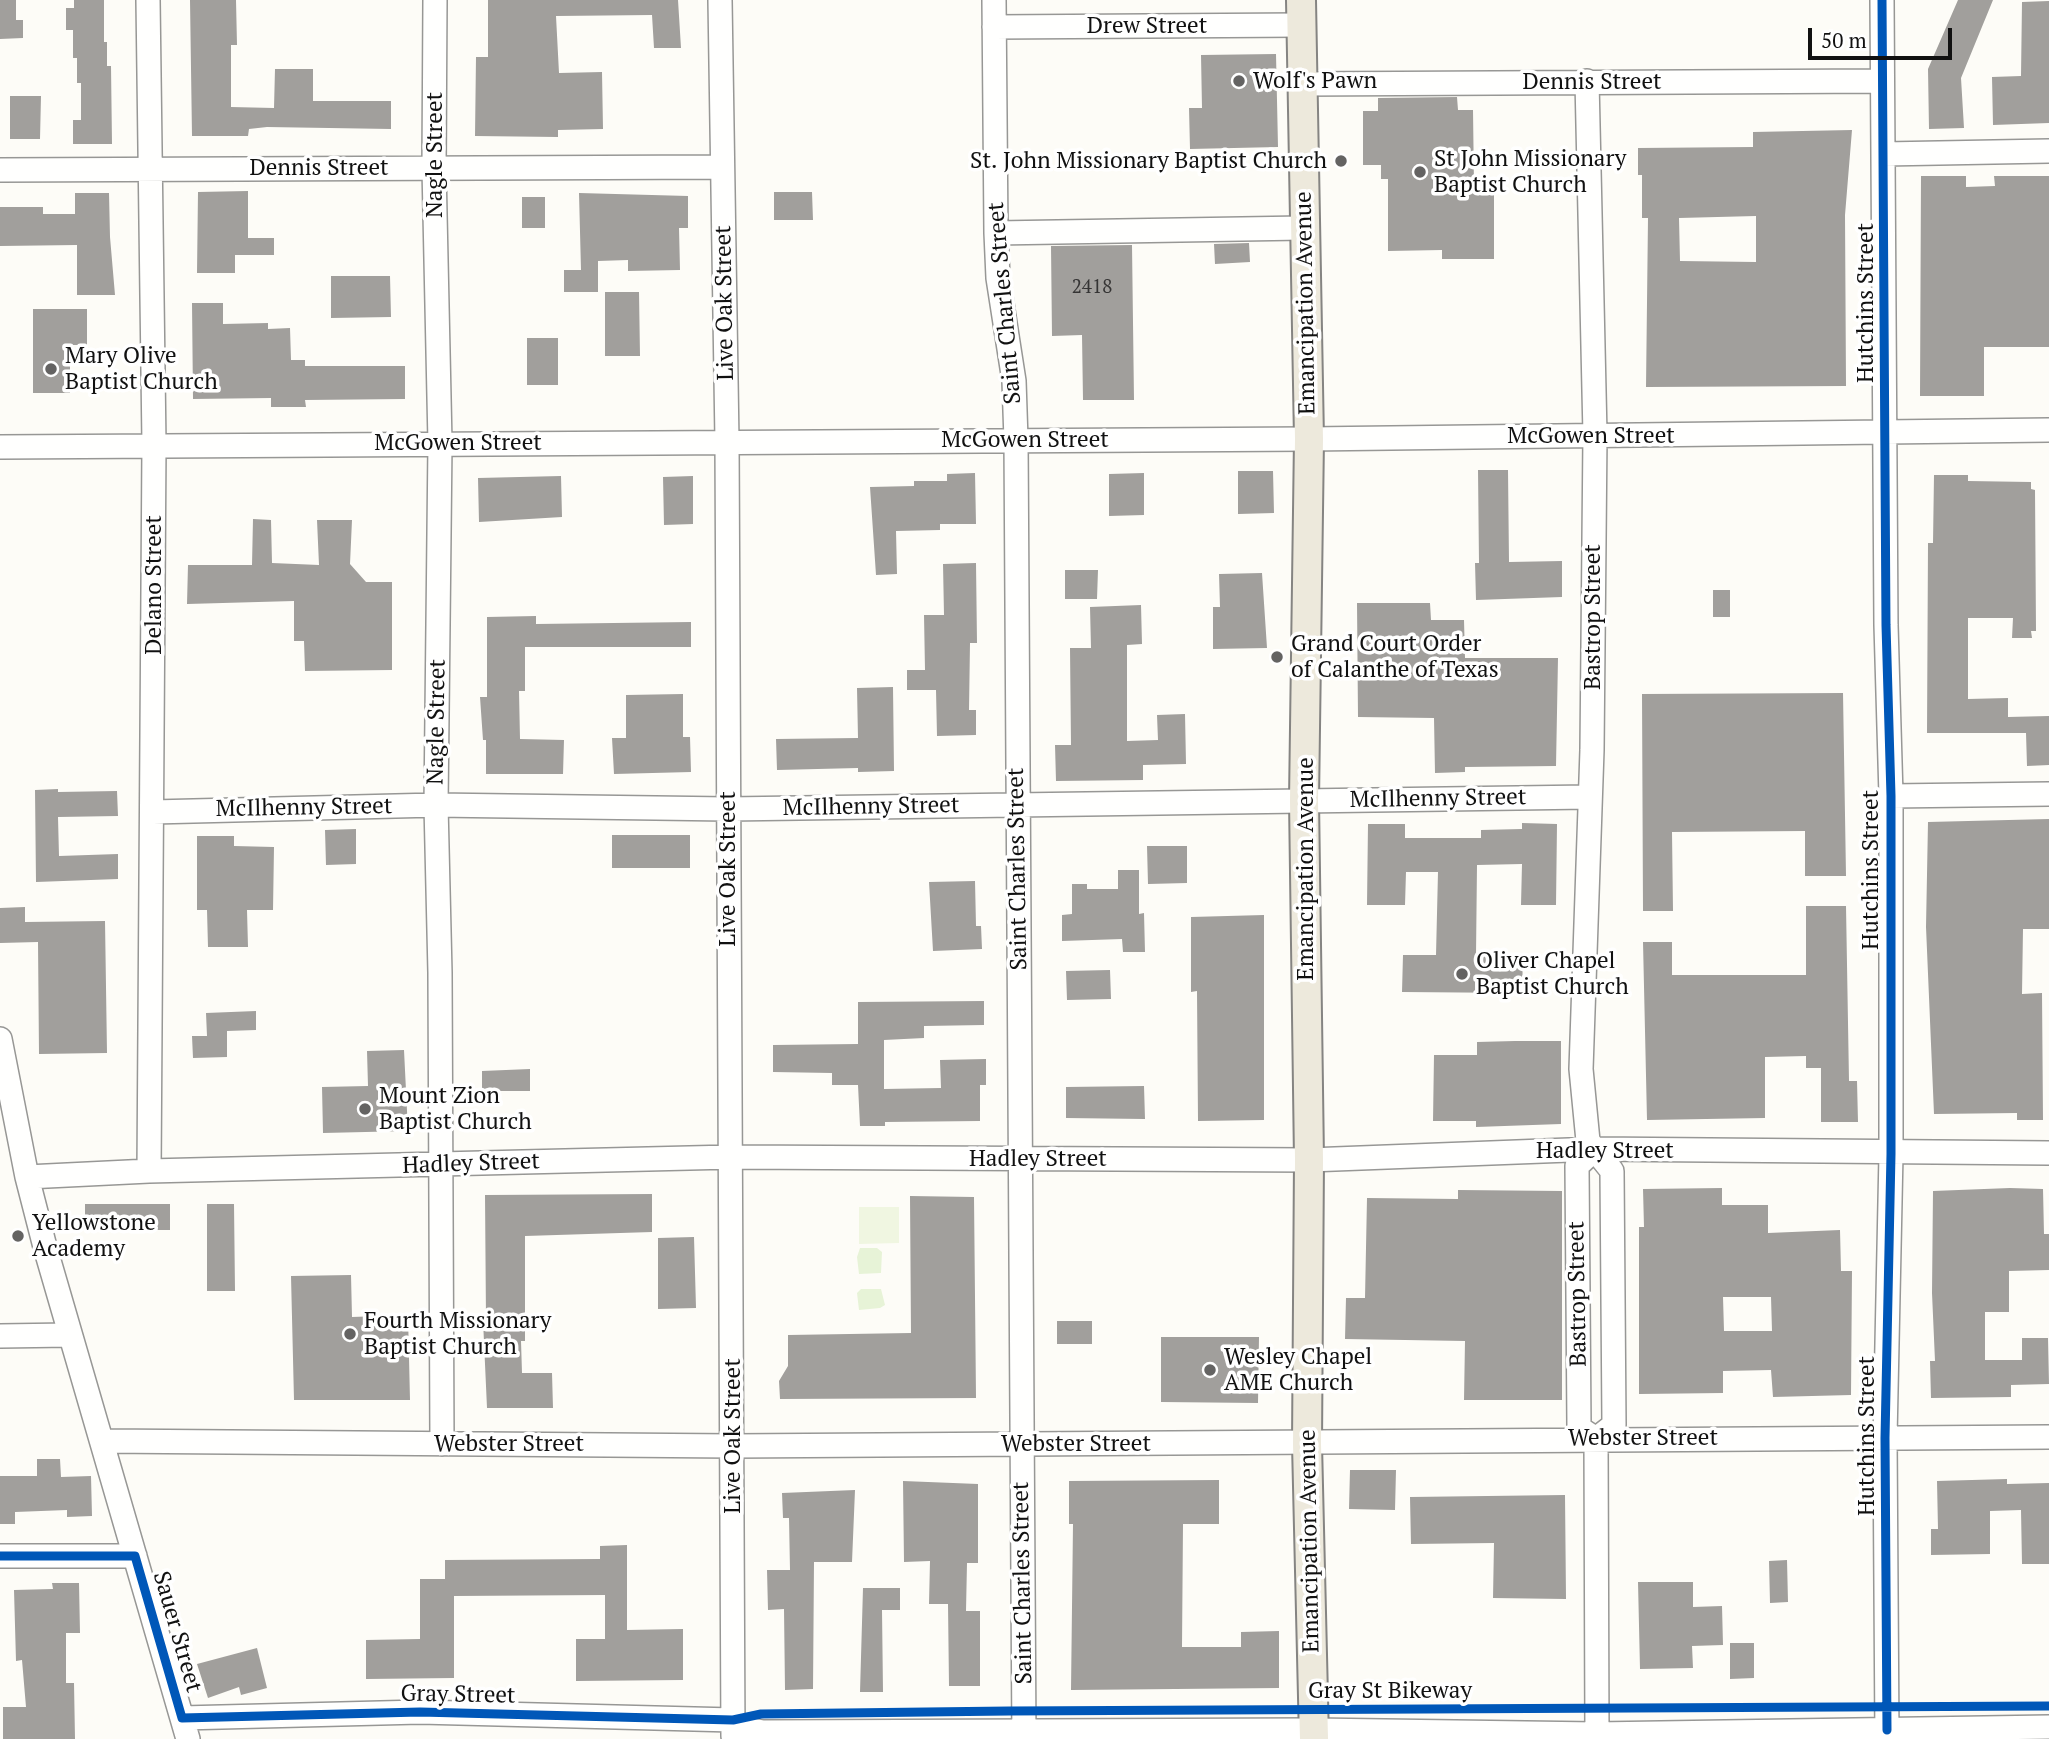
<!DOCTYPE html>
<style>
body{margin:0}
#map{position:relative;width:2049px;height:1739px;overflow:hidden;background:#fdfcf7;font-family:"PT Serif",serif}
canvas{display:block}
.scale{position:absolute;left:1808px;top:28px;width:144px;height:32px;box-sizing:border-box;border:4px solid #111;border-top:0;padding-left:9px;font-size:21px;line-height:24px;white-space:nowrap;color:#111;-webkit-text-stroke:5px #fff;paint-order:stroke}
</style>
<div id="map">
<canvas width="2049" height="1739"></canvas>
<div class="scale">50 m</div>
</div>
<script>
const ctx = document.querySelector('canvas').getContext('2d');
ctx.lineJoin = 'round';
function paint(path, color) {
  ctx.fillStyle = color;
  ctx.fill(path, 'evenodd');
}
function shape(rows) {
  const path = new Path2D();
  for (const r of rows) {
    path.moveTo(r[0], r[1]);
    for (let i = 2; i < r.length; i += 2) path.lineTo(r[i], r[i + 1]);
  }
  return path;
}
function trace(path, color, width, dash) {
  ctx.strokeStyle = color;
  ctx.lineWidth = width;
  ctx.lineCap = dash ? 'butt' : 'round';
  ctx.setLineDash(dash || []);
  ctx.stroke(path);
}
function write(font, color, halo, rows, align = 'center') {
  ctx.font = font + ' "PT Serif",serif';
  ctx.lineWidth = 7;
  ctx.setLineDash([]);
  ctx.textBaseline = 'middle';
  ctx.strokeStyle = halo;
  ctx.fillStyle = color;
  for (const [text, x, y, turn = 0] of rows) {
    ctx.save();
    ctx.translate(x, y);
    ctx.rotate((+turn || 0) * Math.PI / 180);
    ctx.textAlign = isNaN(turn) ? turn : align;
    if (halo) ctx.strokeText(text, 0, 0);
    ctx.fillText(text, 0, 0);
    ctx.restore();
  }
}
paint(shape([
 [860,1248,877,1248,882,1252,881,1273,859,1274,857,1257],
 [861,1289,881,1289,885,1305,880,1308,859,1310,857,1293]
]), '#e7f3d7');
paint(shape([
 [859,1207,899,1207,899,1243,859,1244]
]), '#f0f6e1');
paint(shape([
 [0,0,16,0,16,20,23,20,23,38,0,39],
 [74,0,104,0,104,42,107,42,107,66,111,66,112,144,73,144,73,120,81,120,81,83,77,83,77,58,73,58,73,30,66,30,66,8,74,8],
 [190,0,236,0,237,45,231,45,231,107,274,108,275,69,313,69,313,101,391,101,391,129,267,127,249,129,248,136,192,136],
 [488,0,678,0,681,48,654,48,652,15,556,16,559,73,602,72,603,129,558,130,558,137,475,136,476,57,488,57],
 [1958,0,1993,0,1961,78,1964,128,1929,129,1928,69],
 [2049,1,2049,123,1993,125,1992,77,2021,76,2022,2],
 [1276,54,1278,147,1190,149,1189,108,1202,108,1201,55],
 [10,96,41,96,40,139,10,139],
 [1457,97,1458,110,1473,110,1474,186,1494,186,1494,259,1442,259,1442,250,1388,251,1388,179,1381,179,1381,165,1363,165,1363,111,1378,111,1378,98],
 [1852,130,1845,215,1846,386,1646,387,1648,218,1642,218,1642,175,1638,175,1638,148,1753,147,1753,132],
 [1756,216,1756,262,1680,261,1679,218],
 [1921,176,1966,176,1966,187,1995,186,1994,176,2049,176,2049,347,1984,347,1984,396,1920,396],
 [248,191,248,238,274,238,274,255,235,255,235,273,197,273,198,192],
 [774,192,812,192,813,220,774,220],
 [75,193,109,193,110,237,115,295,77,295,77,245,0,246,0,207,43,207,43,214,75,214],
 [579,193,688,196,688,228,679,228,680,270,628,271,628,260,598,261,598,292,564,292,564,270,581,270],
 [522,197,545,197,545,228,522,228],
 [1249,243,1250,262,1215,264,1214,244],
 [1132,245,1134,400,1083,400,1082,335,1052,336,1051,246],
 [331,276,390,276,391,317,331,318],
 [605,292,639,292,640,356,605,356],
 [192,303,223,303,223,324,268,323,268,329,290,328,291,360,305,360,305,366,405,366,405,399,305,400,306,407,271,407,271,398,193,399],
 [33,309,87,309,87,345,70,345,70,393,33,393],
 [527,338,558,338,558,385,527,385],
 [1478,470,1508,470,1509,562,1562,561,1562,597,1476,600,1475,563,1479,563],
 [1238,471,1273,471,1274,513,1238,514],
 [975,473,976,524,940,524,940,530,896,531,897,574,876,575,870,487,914,486,914,481,947,481,947,474],
 [1144,473,1144,515,1109,516,1109,474],
 [1934,475,1968,475,1968,481,2031,482,2031,489,2035,490,2036,631,2031,631,2032,638,2012,638,2013,618,1968,618,1968,699,2008,698,2008,717,2049,716,2049,765,2027,766,2026,733,1927,733,1928,543,1933,543],
 [561,476,562,517,479,522,478,478],
 [693,476,693,524,664,525,663,477],
 [253,519,271,520,272,563,319,565,317,520,352,520,350,564,366,582,392,582,392,670,305,671,304,641,294,641,294,601,187,604,188,565,252,565],
 [976,563,977,643,970,643,969,710,976,710,976,735,937,736,936,690,907,690,907,670,925,670,924,615,944,615,943,564],
 [1065,570,1098,570,1097,599,1065,599],
 [1262,573,1267,648,1213,649,1213,607,1220,607,1219,574],
 [1713,590,1730,590,1730,617,1713,617],
 [1357,603,1430,603,1431,620,1464,620,1465,658,1558,658,1556,766,1465,767,1465,772,1435,773,1434,718,1358,717],
 [1141,605,1142,644,1127,645,1127,741,1158,740,1157,715,1185,714,1186,764,1143,765,1143,780,1056,781,1055,745,1071,745,1070,648,1091,648,1090,607],
 [536,616,536,624,691,622,691,647,525,647,525,691,519,691,520,739,564,740,563,774,486,774,486,740,483,740,480,697,487,697,487,617],
 [893,687,894,771,858,772,858,768,777,770,776,739,858,738,857,688],
 [1843,693,1846,876,1805,876,1805,831,1672,832,1673,911,1643,911,1642,694],
 [683,694,683,737,690,737,691,772,614,774,612,738,626,738,626,695],
 [58,789,58,792,117,791,118,816,58,817,59,856,118,854,118,879,36,882,35,790],
 [2049,819,2049,929,2023,929,2022,994,2042,993,2043,1120,2017,1120,2017,1113,1934,1114,1926,927,1928,822],
 [1522,823,1557,824,1556,905,1521,905,1522,864,1477,865,1476,955,1523,956,1522,993,1402,992,1403,955,1436,955,1438,872,1406,872,1405,905,1367,905,1368,824,1405,824,1405,838,1481,838,1481,830,1522,829],
 [356,829,356,864,326,865,325,830],
 [612,835,690,835,690,868,612,868],
 [197,836,234,836,234,846,274,847,273,910,247,910,248,947,208,947,207,910,197,910],
 [1147,846,1187,846,1187,883,1148,884],
 [1118,870,1139,870,1139,914,1144,913,1145,952,1123,952,1122,939,1062,941,1062,915,1072,914,1072,884,1087,884,1087,889,1118,889],
 [975,881,976,926,981,926,982,949,933,951,929,882],
 [1806,906,1846,906,1849,1081,1857,1081,1858,1122,1821,1122,1821,1068,1806,1068,1806,1056,1765,1057,1765,1118,1647,1120,1643,942,1672,942,1672,975,1806,975],
 [25,907,25,922,105,921,107,1053,39,1054,38,942,0,943,0,908],
 [1264,915,1264,1120,1198,1121,1197,991,1191,992,1191,917],
 [1110,970,1111,999,1067,1000,1066,971],
 [984,1001,984,1025,924,1026,924,1038,884,1040,884,1089,941,1088,940,1060,986,1059,986,1085,980,1085,980,1121,885,1122,885,1126,860,1126,858,1085,832,1085,832,1073,773,1072,773,1045,858,1044,858,1002],
 [256,1011,256,1030,227,1031,227,1057,193,1058,192,1036,207,1036,206,1013],
 [1515,1041,1561,1041,1561,1124,1476,1127,1476,1121,1433,1121,1434,1055,1477,1055,1477,1042],
 [404,1050,408,1131,323,1133,322,1087,368,1086,367,1051],
 [530,1069,530,1091,482,1091,482,1071],
 [1144,1086,1145,1119,1066,1118,1066,1087],
 [1722,1188,1722,1205,1768,1205,1768,1233,1840,1230,1841,1271,1852,1271,1851,1395,1773,1397,1771,1370,1723,1371,1723,1393,1639,1394,1639,1227,1644,1227,1643,1189],
 [1723,1297,1771,1297,1772,1331,1724,1331],
 [2010,1188,2043,1189,2044,1234,2049,1234,2049,1270,2009,1271,2009,1312,1985,1312,1985,1360,2022,1360,2022,1338,2048,1338,2049,1384,2011,1385,2011,1397,1931,1398,1930,1361,1935,1361,1932,1293,1933,1191],
 [1458,1190,1562,1191,1562,1400,1464,1400,1465,1341,1345,1339,1346,1298,1365,1298,1367,1198,1458,1199],
 [652,1194,652,1232,525,1236,525,1341,521,1341,522,1373,552,1373,553,1408,487,1408,483,1320,486,1320,485,1195],
 [910,1196,974,1197,976,1398,780,1399,779,1381,788,1366,788,1335,911,1333],
 [85,1204,170,1204,170,1230,85,1230],
 [207,1204,234,1204,235,1291,207,1291],
 [694,1237,696,1308,658,1309,658,1238],
 [351,1275,352,1317,408,1315,410,1400,294,1400,291,1276],
 [1057,1321,1092,1321,1092,1344,1057,1344],
 [1161,1337,1259,1337,1258,1403,1161,1402],
 [37,1459,60,1459,61,1477,91,1476,92,1516,67,1517,67,1510,15,1512,15,1524,0,1524,0,1476,37,1476],
 [1350,1470,1396,1470,1395,1510,1349,1509],
 [2007,1479,2007,1484,2049,1483,2049,1564,2022,1564,2021,1510,1990,1511,1990,1554,1931,1555,1931,1529,1938,1529,1937,1481],
 [1219,1480,1219,1524,1183,1524,1182,1647,1241,1647,1241,1632,1279,1631,1279,1688,1071,1690,1073,1524,1069,1524,1069,1481],
 [903,1481,978,1484,978,1563,967,1563,966,1611,980,1611,980,1686,949,1686,948,1604,929,1604,930,1561,904,1562],
 [855,1490,852,1562,814,1562,813,1689,785,1690,784,1609,768,1610,767,1570,790,1570,789,1518,783,1518,782,1493],
 [1565,1495,1566,1599,1493,1598,1494,1543,1411,1544,1410,1497],
 [627,1545,627,1630,683,1629,683,1680,576,1681,576,1639,605,1639,605,1595,454,1596,454,1678,366,1679,366,1640,420,1639,420,1579,445,1579,445,1560,600,1559,600,1546],
 [1787,1560,1788,1602,1770,1603,1769,1561],
 [1638,1582,1693,1582,1693,1607,1722,1606,1723,1645,1692,1646,1693,1668,1640,1669],
 [52,1583,79,1583,80,1633,66,1633,66,1683,74,1683,75,1739,3,1739,3,1707,26,1707,22,1660,16,1661,14,1590,53,1589],
 [863,1588,900,1588,900,1610,882,1610,883,1692,860,1692],
 [1730,1643,1754,1643,1754,1678,1730,1679],
 [257,1648,267,1688,241,1695,239,1687,208,1698,197,1664]
]), '#a19f9c');
const minor = shape([
 [148,0,154,444,149,1171],
 [435,0,434,168,440,443,436,805,440,973,442,1444],
 [720,0,727,441,733,1736],
 [994,0,996,233,998,278,1014,381,1016,440,1024,1739],
 [1882,0,1886,625,1891,796,1891,1154,1885,1438,1887,1739],
 [994,27,1301,25],
 [1587,81,1595,435,1592,750,1581,1069,1588,1141,1612,1171,1614,1425,1596,1439],
 [1302,84,1882,81],
 [1884,154,2049,151],
 [0,170,722,167],
 [996,233,1303,228],
 [0,447,1309,439,2049,430],
 [1891,796,2049,794],
 [153,812,436,805,728,809,1589,797],
 [0,1039,27,1177,45,1247,188,1739],
 [1595,1149,1577,1166,1579,1428,1596,1439],
 [27,1177,149,1171,731,1157,1309,1160,1595,1149,2049,1153],
 [0,1336,69,1335],
 [1596,1439,1597,1739],
 [103,1441,734,1446,2049,1437],
 [0,1556,135,1556],
 [182,1718,420,1712,733,1720,747,1729,763,1732,1314,1730,1596,1734,2049,1727]
]);
const major = shape([
 [1301,0,1309,439,1304,800,1309,1160,1307,1444,1314,1739]
]);
trace(minor, '#979795', 26);
trace(major, '#858482', 32);
trace(minor, '#fffffe', 23);
trace(major, '#ede9dc', 28);
trace(shape([
 [1882,0,1886,625,1891,796,1891,1154,1885,1438,1887,1730],
 [0,1556,135,1556,182,1718,420,1712,733,1720,761,1714,1009,1711,2049,1706]
]), '#0057b8', 9);
for (const [x, y, r, color] of [
 [1239,81,7,"#646362"],
 [1341,161,7,"#646362"],
 [1420,172,7,"#646362"],
 [51,369,7,"#646362"],
 [1277,657,7,"#646362"],
 [1462,974,7,"#646362"],
 [365,1109,7,"#646362"],
 [18,1236,7,"#646362"],
 [350,1334,7,"#646362"],
 [1210,1370,7,"#646362"]
]) {
  const dot = new Path2D();
  dot.arc(x, y, r, 0, 2 * Math.PI);
  ctx.fillStyle = color;
  ctx.fill(dot);
  trace(dot, '#fff', 2.5);
}
write('19px', '#353434', null, [
 ["2418",1092,288]
]);
write('23px', '#111', '#fff', [
 ["Drew Street",1147,26],
 ["Dennis Street",1592,82],
 ["Nagle Street",435,155,-90],
 ["Dennis Street",319,168],
 ["Live Oak Street",725,303,-91],
 ["Saint Charles Street",1005,303,-95],
 ["Emancipation Avenue",1306,303,-91],
 ["Hutchins Street",1866,303,-90],
 ["McGowen Street",1591,436],
 ["McGowen Street",1025,440],
 ["McGowen Street",458,443],
 ["Delano Street",154,585,-90],
 ["Bastrop Street",1593,617,-90],
 ["Nagle Street",437,722,-89],
 ["McIlhenny Street",1438,799,-1],
 ["McIlhenny Street",871,807,-1],
 ["McIlhenny Street",304,808,-1],
 ["Live Oak Street",728,869,-90],
 ["Saint Charles Street",1018,869,-91],
 ["Emancipation Avenue",1306,869,-90],
 ["Hutchins Street",1871,870,-90],
 ["Hadley Street",1605,1151],
 ["Hadley Street",1038,1159],
 ["Hadley Street",471,1164,-2],
 ["Bastrop Street",1578,1294,-91],
 ["Live Oak Street",733,1436,-90],
 ["Hutchins Street",1867,1436,-90],
 ["Webster Street",1643,1438],
 ["Webster Street",509,1444],
 ["Webster Street",1076,1444],
 ["Emancipation Avenue",1310,1541,-91],
 ["Saint Charles Street",1023,1583,-91],
 ["Sauer Street",177,1632,74],
 ["Gray St Bikeway",1390,1691],
 ["Gray Street",458,1695,1]
]);
write('23px', '#111', '#fff', [
 ["Wolf's Pawn",1253,81],
 ["St John Missionary",1434,159],
 ["Baptist Church",1434,185],
 ["St. John Missionary Baptist Church",1327,161,"right"],
 ["Mary Olive",65,356],
 ["Baptist Church",65,382],
 ["Grand Court Order",1291,644],
 ["of Calanthe of Texas",1291,670],
 ["Oliver Chapel",1476,961],
 ["Baptist Church",1476,987],
 ["Mount Zion",379,1096],
 ["Baptist Church",379,1122],
 ["Yellowstone",32,1223],
 ["Academy",32,1249],
 ["Fourth Missionary",364,1321],
 ["Baptist Church",364,1347],
 ["Wesley Chapel",1224,1357],
 ["AME Church",1224,1383]
], 'left');
</script>
